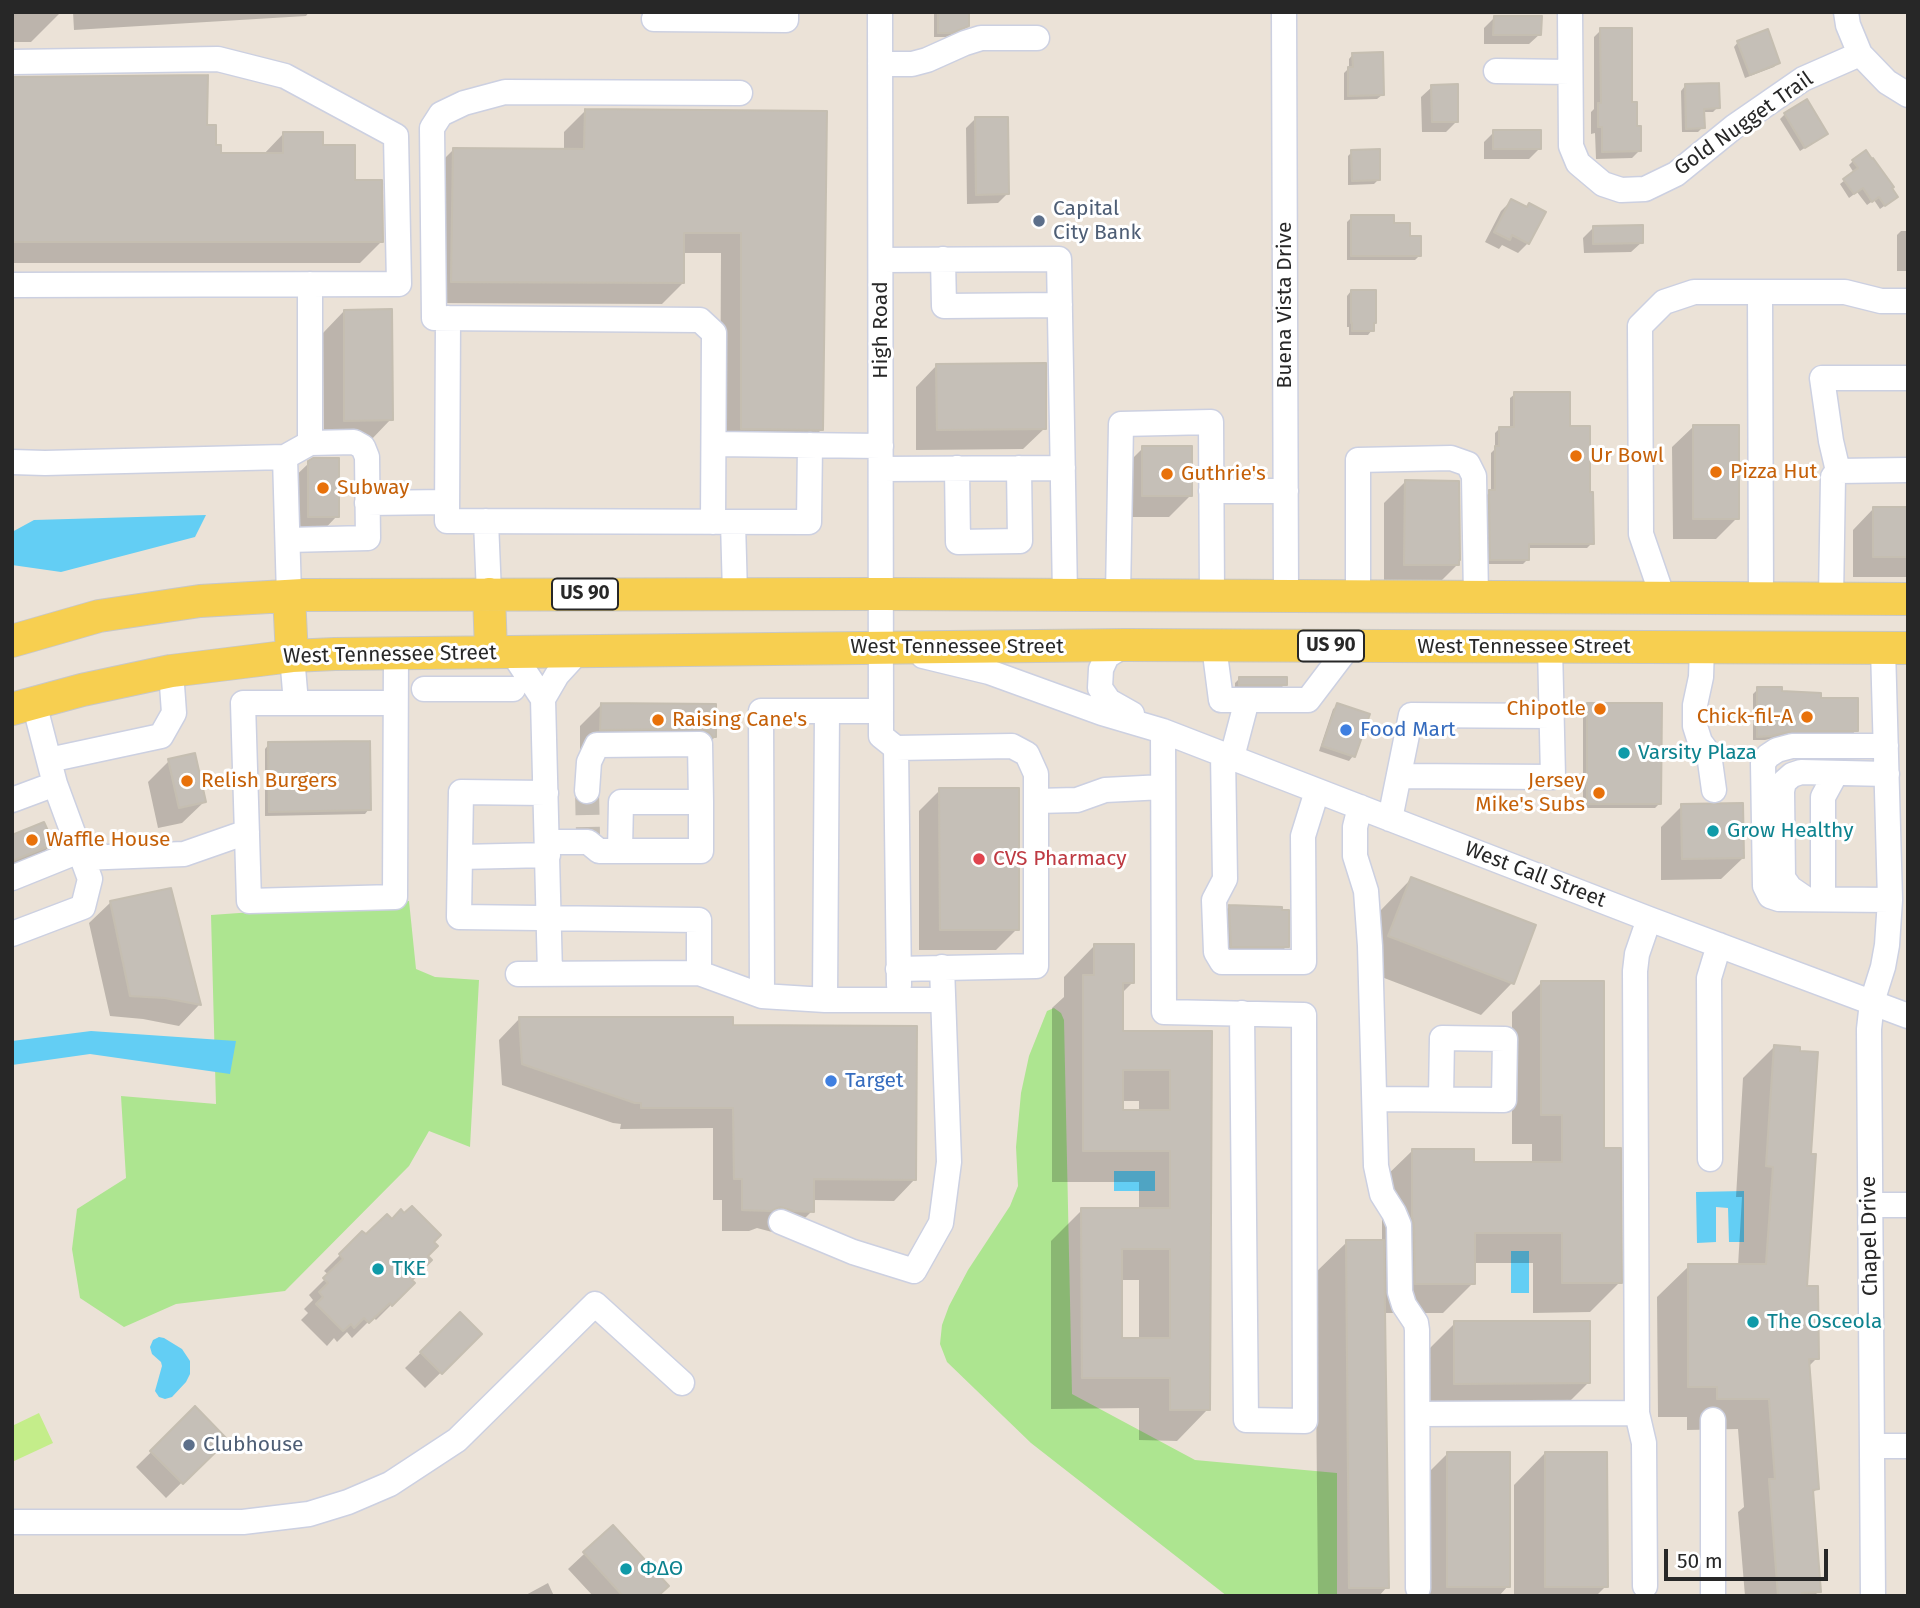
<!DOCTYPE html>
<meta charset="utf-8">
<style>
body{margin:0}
#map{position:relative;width:1920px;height:1608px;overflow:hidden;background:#ebe2d7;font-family:"Fira Sans",sans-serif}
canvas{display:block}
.frame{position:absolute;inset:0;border:14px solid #272727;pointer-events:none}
.scale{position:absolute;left:1664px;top:1549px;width:164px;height:32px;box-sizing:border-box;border:4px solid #272727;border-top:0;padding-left:9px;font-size:21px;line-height:24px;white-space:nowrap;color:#272727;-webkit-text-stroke:5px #fff;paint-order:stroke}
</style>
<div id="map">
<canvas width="1920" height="1608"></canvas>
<div class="frame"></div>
<div class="scale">50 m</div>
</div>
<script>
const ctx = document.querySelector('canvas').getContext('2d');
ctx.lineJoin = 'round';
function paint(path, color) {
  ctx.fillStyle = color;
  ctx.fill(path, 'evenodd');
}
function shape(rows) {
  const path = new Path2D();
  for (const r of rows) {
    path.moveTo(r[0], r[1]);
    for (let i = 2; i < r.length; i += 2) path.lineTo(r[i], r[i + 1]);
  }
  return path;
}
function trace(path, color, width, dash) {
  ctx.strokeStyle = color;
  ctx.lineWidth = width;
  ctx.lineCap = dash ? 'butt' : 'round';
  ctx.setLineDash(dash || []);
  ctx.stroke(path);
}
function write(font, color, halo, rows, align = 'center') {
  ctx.font = font + ' "Fira Sans",sans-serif';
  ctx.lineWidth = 6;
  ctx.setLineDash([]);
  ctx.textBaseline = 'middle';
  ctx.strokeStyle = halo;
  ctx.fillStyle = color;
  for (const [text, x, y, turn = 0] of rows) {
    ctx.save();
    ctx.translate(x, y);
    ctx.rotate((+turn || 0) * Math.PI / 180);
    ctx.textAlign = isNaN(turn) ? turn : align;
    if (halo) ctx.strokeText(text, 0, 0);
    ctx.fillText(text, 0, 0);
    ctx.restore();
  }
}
paint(shape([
 [409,901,416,969,435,977,479,980,470,1147,429,1131,409,1166,285,1291,176,1304,124,1327,80,1298,72,1249,77,1209,126,1178,121,1096,216,1104,211,915],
 [1054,1008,1061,1013,1064,1020,1072,1394,1195,1460,1337,1473,1337,1596,1227,1596,1031,1443,947,1362,940,1344,942,1325,949,1306,968,1270,1010,1206,1018,1186,1016,1147,1021,1093,1029,1056,1047,1011]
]), '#ade590');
paint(shape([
 [39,1413,53,1443,12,1462,12,1426]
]), '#c4ed8a');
paint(shape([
 [206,515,195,537,61,572,12,565,12,532,34,520],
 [91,1031,236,1041,230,1074,90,1054,12,1065,12,1041],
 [1114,1171,1155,1171,1155,1191,1114,1191],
 [1744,1191,1744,1242,1729,1242,1728,1208,1716,1207,1716,1242,1697,1243,1696,1192],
 [1511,1251,1529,1251,1529,1293,1511,1293],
 [159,1337,164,1338,182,1349,190,1361,190,1374,186,1382,172,1397,165,1399,159,1397,155,1391,162,1366,161,1362,152,1354,150,1347,153,1340]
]), '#63cef4');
paint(shape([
 [12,12,61,12,31,42,12,42],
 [73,12,309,12,306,16,74,30],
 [934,12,967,12,967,25,962,30,946,37,934,37],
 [1494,18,1540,34,1529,44,1484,44,1484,28],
 [1601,30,1630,104,1639,151,1632,158,1596,159,1595,133,1591,134,1591,112,1594,109,1594,37],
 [1738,42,1778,63,1774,67,1745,78,1734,47],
 [1353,54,1382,95,1377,99,1344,100,1344,73,1349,68,1349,59],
 [12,79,206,126,214,147,219,155,263,155,283,134,321,146,353,182,382,241,360,263,12,263],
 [1685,86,1718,107,1713,112,1702,112,1703,127,1698,132,1682,132,1681,91],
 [1432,87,1457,121,1446,132,1422,132,1421,97],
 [585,111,825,113,821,430,800,451,720,450,721,253,683,253,683,283,662,304,430,303,433,170,454,149,564,150,564,132],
 [1785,114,1826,134,1800,151,1780,119],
 [975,119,1007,194,998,203,967,204,966,128],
 [1494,132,1540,148,1529,159,1484,159,1484,142],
 [1352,152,1378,180,1374,184,1348,185,1348,156],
 [1853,161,1891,201,1880,209,1874,200,1867,205,1857,192,1849,198,1840,184,1854,173,1849,165],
 [1511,201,1528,243,1518,253,1502,245,1499,249,1485,242,1501,211],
 [1352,217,1393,225,1409,238,1420,255,1415,260,1347,260,1347,222],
 [1593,228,1642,242,1631,252,1584,253,1583,238],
 [1901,231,1908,231,1908,271,1897,271,1897,235],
 [1351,291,1372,330,1368,335,1349,335,1349,327,1347,327,1347,296],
 [344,311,391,419,370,441,324,441,323,333],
 [937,365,1045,428,1023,449,916,450,916,387],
 [1515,394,1568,427,1589,494,1592,543,1587,548,1528,548,1528,559,1523,564,1486,564,1485,496,1491,492,1491,453,1495,449,1495,433,1500,428,1510,428,1510,398],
 [1694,426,1737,518,1716,539,1673,539,1672,447],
 [1143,448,1190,496,1169,517,1122,517,1122,469],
 [309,463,337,516,316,538,287,538,287,484],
 [1405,482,1457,565,1436,586,1384,585,1384,503],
 [1874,508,1908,508,1908,577,1853,577,1853,530],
 [1239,679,1285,684,1280,689,1235,689,1235,683],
 [1758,689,1820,700,1856,730,1852,735,1786,735,1765,740,1753,740,1753,694],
 [601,705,715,705,715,737,693,758,678,750,580,751,580,726],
 [1338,705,1353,756,1349,761,1319,751,1333,709],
 [1588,705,1660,803,1655,808,1583,808,1583,709],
 [1908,743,1908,829,1907,829,1906,745],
 [269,744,369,809,365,814,265,816,265,749],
 [169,761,204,802,182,823,158,828,148,782],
 [940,790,1017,929,996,950,919,950,919,811],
 [1682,806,1743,858,1721,879,1661,880,1661,827],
 [12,837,52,844,42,854,12,866],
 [1411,879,1512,983,1481,1015,1358,968,1380,911],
 [169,890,199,1005,179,1026,143,1019,110,1016,89,923,111,902],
 [1230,906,1287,946,1271,962,1216,962,1214,922],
 [1095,945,1133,982,1121,994,1121,1032,1210,1032,1208,1409,1177,1441,1139,1440,1139,1408,1051,1409,1051,1241,1082,1210,1139,1210,1139,1182,1052,1182,1052,1008,1064,997,1064,977],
 [1121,1101,1139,1101,1139,1112,1121,1112],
 [1121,1280,1139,1280,1139,1340,1121,1340],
 [1542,982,1603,1150,1620,1282,1590,1312,1533,1313,1533,1263,1473,1263,1473,1283,1443,1313,1384,1313,1387,1587,1379,1596,1318,1596,1315,1273,1347,1242,1382,1241,1382,1180,1412,1151,1473,1164,1532,1164,1532,1144,1512,1144,1512,1012],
 [520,1018,731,1026,915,1179,894,1201,812,1200,812,1211,791,1232,772,1232,757,1228,749,1231,722,1231,722,1200,713,1200,713,1128,620,1129,621,1124,613,1123,502,1085,499,1040],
 [1774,1047,1810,1156,1805,1287,1817,1358,1808,1367,1817,1489,1811,1494,1819,1591,1814,1596,1745,1596,1738,1512,1744,1507,1738,1429,1687,1430,1687,1417,1658,1417,1657,1297,1689,1266,1738,1266,1742,1197,1736,1197,1743,1078],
 [1908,1154,1908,1207,1906,1207,1906,1155],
 [362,1233,366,1237,432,1242,426,1256,410,1280,413,1283,376,1320,373,1317,352,1338,347,1332,337,1342,334,1338,327,1346,301,1320,308,1313,304,1309,313,1300,309,1295,329,1275,324,1271],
 [460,1314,480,1334,425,1388,405,1368],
 [1455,1323,1588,1383,1557,1414,1424,1414,1423,1355],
 [195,1409,225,1440,166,1498,136,1467],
 [1448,1453,1508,1586,1499,1596,1417,1596,1416,1485],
 [1545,1453,1606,1586,1596,1596,1514,1596,1514,1485],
 [613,1527,657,1596,593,1596,568,1569],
 [548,1583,554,1596,524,1596]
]), '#0003');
const building = shape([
 [938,12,969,12,969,26,952,33,938,33,938,12],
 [1494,16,1542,16,1541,35,1493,35,1494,16],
 [1600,28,1632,28,1632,102,1637,102,1637,126,1641,126,1641,151,1602,152,1602,127,1598,127,1598,103,1601,103,1600,28],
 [1768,29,1780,63,1750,75,1737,41,1768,29],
 [1383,52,1384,95,1348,96,1348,67,1353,67,1352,53,1383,52],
 [208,75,207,125,216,125,216,145,221,145,221,153,283,153,283,132,323,132,323,145,355,145,355,180,382,180,383,242,12,242,12,77,208,75],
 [1719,83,1720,108,1704,109,1705,128,1686,129,1685,84,1719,83],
 [1458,84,1458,122,1432,122,1431,85,1458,84],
 [1807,99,1828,134,1805,148,1784,113,1807,99],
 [585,109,827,111,823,430,741,429,741,233,684,233,684,283,451,282,453,148,584,149,585,109],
 [975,117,1008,117,1009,194,976,195,975,117],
 [1493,130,1541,130,1541,149,1493,149,1493,130],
 [1380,149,1380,180,1352,181,1351,150,1380,149],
 [1866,150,1872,159,1873,158,1894,187,1892,188,1898,197,1885,206,1879,197,1872,202,1863,188,1854,194,1843,179,1858,168,1852,160,1866,150],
 [1511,199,1527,207,1529,203,1546,212,1529,244,1512,235,1510,240,1494,232,1511,199],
 [1351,215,1394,215,1394,223,1410,223,1410,236,1421,236,1421,256,1351,256,1351,215],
 [1643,225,1643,243,1593,244,1593,226,1643,225],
 [1351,290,1376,290,1376,323,1374,323,1374,331,1352,331,1352,323,1351,323,1351,290],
 [392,309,393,420,344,421,344,310,392,309],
 [1046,363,1046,429,937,430,936,364,1046,363],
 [1514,392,1570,392,1570,426,1590,426,1590,492,1593,492,1594,544,1529,544,1529,560,1490,560,1489,490,1495,490,1495,446,1499,446,1499,427,1514,427,1514,392],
 [1693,425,1739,425,1739,519,1693,519,1693,425],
 [1142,446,1192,446,1192,496,1142,496,1142,446],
 [313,458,339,458,339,517,308,517,308,461,313,458],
 [1405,480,1459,481,1460,560,1459,560,1459,565,1404,565,1405,480],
 [1873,507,1908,507,1908,557,1873,557,1873,507],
 [1239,677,1287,677,1287,685,1239,685,1239,677],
 [1757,687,1782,687,1782,691,1821,693,1821,698,1858,698,1858,731,1792,731,1771,736,1757,737,1757,687],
 [601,703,716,704,716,737,713,737,707,731,700,729,600,730,601,703],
 [1337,703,1370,714,1355,757,1322,746,1337,703],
 [1587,703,1662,703,1661,804,1587,804,1587,703],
 [370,741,371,810,269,812,268,742,370,741],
 [195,753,206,802,179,808,168,759,195,753],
 [939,788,1019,788,1019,930,940,930,939,788],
 [1743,803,1744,858,1682,859,1681,804,1743,803],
 [44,822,54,844,12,861,12,835,44,822],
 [1411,877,1536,925,1514,984,1388,936,1411,877],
 [171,888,201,1005,165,998,130,996,110,901,171,888],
 [1229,905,1282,907,1282,910,1289,910,1289,947,1231,947,1229,905],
 [1094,944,1134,944,1134,983,1123,983,1123,1031,1212,1031,1210,1410,1170,1410,1170,1378,1082,1378,1081,1208,1170,1208,1170,1151,1083,1151,1083,975,1094,975,1094,944],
 [1123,1070,1170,1070,1170,1110,1123,1110,1123,1070],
 [1122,1249,1170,1249,1170,1338,1122,1338,1122,1249],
 [1541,981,1604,981,1604,1148,1621,1148,1622,1283,1562,1283,1562,1233,1475,1233,1475,1284,1415,1284,1414,1225,1412,1217,1412,1149,1474,1149,1474,1162,1562,1162,1562,1115,1541,1115,1541,981],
 [519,1017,733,1017,733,1025,917,1026,916,1180,814,1179,814,1212,794,1211,780,1207,771,1211,742,1210,742,1179,734,1179,733,1108,641,1108,641,1103,635,1103,522,1064,519,1017],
 [1774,1045,1800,1047,1800,1051,1818,1052,1811,1154,1816,1154,1807,1286,1818,1286,1819,1359,1809,1359,1819,1489,1813,1490,1821,1592,1802,1593,1803,1596,1778,1596,1769,1479,1775,1479,1769,1399,1717,1399,1717,1387,1688,1387,1688,1264,1766,1264,1773,1167,1766,1166,1774,1045],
 [412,1206,441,1235,434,1242,438,1246,428,1256,432,1260,412,1280,415,1283,392,1306,390,1303,369,1323,364,1318,354,1328,351,1324,343,1331,316,1304,323,1297,319,1292,328,1283,323,1278,343,1259,339,1254,362,1231,366,1234,387,1214,392,1219,401,1209,404,1213,412,1206],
 [1346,1240,1384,1240,1389,1588,1349,1588,1346,1240],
 [460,1312,482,1334,442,1374,420,1352,460,1312],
 [1454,1321,1590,1321,1590,1383,1454,1384,1454,1321],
 [195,1406,228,1440,183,1484,150,1451,195,1406],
 [1447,1452,1510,1452,1510,1587,1447,1587,1447,1452],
 [1545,1452,1607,1452,1608,1587,1545,1587,1545,1452],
 [613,1525,669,1586,658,1596,623,1596,583,1552,613,1525]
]);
paint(building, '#c5bfb7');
trace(building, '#c5beb1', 2);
trace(shape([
 [587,791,588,835]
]), '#c4bdb4', 24, [24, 12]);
const minor = shape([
 [880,12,881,736,896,748,1012,746,1027,754,1036,774,1036,966,898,969],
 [1284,12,1286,597],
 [1570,12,1571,146,1578,163,1603,184,1621,190,1645,189,1676,174,1735,126,1803,79,1860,54],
 [1846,12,1848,25,1860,54,1887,82,1908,95],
 [654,19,786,20,786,12],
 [12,62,218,59,285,76,396,136,399,284,12,285],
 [880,64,912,64,927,60,965,43,981,38,1037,38],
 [1496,71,1570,72],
 [943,259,944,306,1060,305],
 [881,260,1059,259,1065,595],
 [310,284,310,443],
 [1760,292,1761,599],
 [448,318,447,521,809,522,810,445],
 [714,444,881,446],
 [285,457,289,596],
 [12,462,45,463,285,457,310,443,354,442,363,447,367,457,368,538,288,540],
 [957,468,958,542,1020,541,1019,468],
 [881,469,1063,468],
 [1838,471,1908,470],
 [1211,491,1286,491],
 [367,503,447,502],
 [486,521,489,594],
 [713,522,714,333,700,320,434,318,432,128,441,114,464,103,505,92,740,93],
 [733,522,735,594],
 [1118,596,1121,424,1211,422,1212,595],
 [1358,597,1358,460,1451,458,1468,464,1474,476,1476,598],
 [1663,598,1641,534,1640,326,1664,302,1694,292,1845,292,1881,301,1908,301],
 [1831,599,1833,477,1838,471,1831,441,1822,378,1908,378],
 [1125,645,1107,656,1101,669,1100,688,1109,701,1132,714],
 [1214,646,1221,700,1308,700,1349,646],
 [1702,647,1701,677,1695,705,1695,726,1700,742,1709,754,1714,790],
 [512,652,543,699],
 [292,656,296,703],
 [923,656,989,672,1102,713,1163,731,1649,919,1908,1016],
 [424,689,513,689],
 [395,703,243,703,249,901,395,897,396,653],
 [1163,731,1164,1012,1304,1015,1305,1421,1246,1420,1242,1013],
 [1886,746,1792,746,1777,750,1768,756,1763,763,1765,886,1770,896,1779,899,1890,900],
 [896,748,899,985],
 [1223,754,1225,879,1214,900,1216,952,1222,962,1304,962,1303,836,1317,791],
 [1232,757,1247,700],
 [49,760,161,736,174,713,171,671],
 [1399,776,1553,777,1550,647],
 [587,791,589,762,597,745,700,744,701,802],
 [546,793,461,792,459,917,699,920,699,973],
 [12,800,55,784],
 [1036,801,1077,800,1105,790,1163,787],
 [1360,807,1355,827,1355,856,1366,891,1370,946,1376,1166,1382,1194,1394,1213,1399,1225,1400,1292,1404,1305,1416,1323,1417,1330,1418,1588],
 [1390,819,1411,715,1552,716],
 [547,842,588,842,599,851,701,851,701,802,621,802,620,851],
 [460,857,548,855],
 [82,858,184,854,247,832],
 [12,878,79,851],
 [1806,899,1790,888,1783,878,1782,791,1784,782,1792,775,1801,772,1887,774],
 [1823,899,1823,797,1836,773],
 [12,934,83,907,90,879,55,784,34,703],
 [518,974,699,973,762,996,825,1000,943,1000],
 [550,974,543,699,557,675,579,651],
 [762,996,761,711,881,711],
 [825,1000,827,711],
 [1376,1099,1504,1100,1505,1039,1442,1038,1441,1099],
 [1710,1159,1709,978,1719,945],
 [1870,1205,1908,1205],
 [781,1222,853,1252,914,1271,941,1223,949,1162,942,967],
 [1418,1414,1637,1413],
 [1713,1420,1713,1596],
 [1872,1446,1908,1446],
 [12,1522,243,1522,309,1514,348,1502,390,1484,457,1440,595,1304,682,1383],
 [1645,1586,1644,1443,1637,1413,1635,971,1637,954,1649,919],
 [1873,1596,1869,1029,1872,1002,1883,967,1887,945,1890,900,1883,648]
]);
const major = shape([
 [489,594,491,652],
 [289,596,292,656],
 [12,641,99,616,200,601,303,595,882,594,1908,599],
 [12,709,82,690,171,671,292,656,335,654,1125,645,1908,648]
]);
trace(minor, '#ccd0e1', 27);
trace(major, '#c7c7c7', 34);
trace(minor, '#fff', 24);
trace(major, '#f7cf50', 32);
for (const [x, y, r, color] of [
 [1039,221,7,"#5c6f8a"],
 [1576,456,7,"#e8710a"],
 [1716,472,7,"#e8710a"],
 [1167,474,7,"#e8710a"],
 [323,488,7,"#e8710a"],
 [1600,709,7,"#e8710a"],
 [1807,717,7,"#e8710a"],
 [658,720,7,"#e8710a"],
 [1346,730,7,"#3f7fe0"],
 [1624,753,7,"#0f9aa8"],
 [187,781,7,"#e8710a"],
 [1599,793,7,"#e8710a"],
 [1713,831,7,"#0f9aa8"],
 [32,840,7,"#e8710a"],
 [979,859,7,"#e0444e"],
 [831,1081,7,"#3f7fe0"],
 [378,1269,7,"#0f9aa8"],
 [1753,1322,7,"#0f9aa8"],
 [189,1445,7,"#5c6f8a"],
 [626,1569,7,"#0f9aa8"]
]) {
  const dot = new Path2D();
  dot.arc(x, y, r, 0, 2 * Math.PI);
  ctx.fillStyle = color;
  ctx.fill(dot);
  trace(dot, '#fff', 2.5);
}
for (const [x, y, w] of [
 [585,594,66],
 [1331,646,66]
]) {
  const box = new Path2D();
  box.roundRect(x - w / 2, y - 15.5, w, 31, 5);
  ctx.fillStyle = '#fff';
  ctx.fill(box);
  trace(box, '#272727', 2);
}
write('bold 19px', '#272727', null, [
 ["US 90",585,594],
 ["US 90",1331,646]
]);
write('21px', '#272727', '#fff', [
 ["Gold Nugget Trail",1744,124,-35],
 ["Buena Vista Drive",1285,305,-90],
 ["High Road",881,330,-90],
 ["West Tennessee Street",957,647],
 ["West Tennessee Street",1524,647],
 ["West Tennessee Street",390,655,-1],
 ["West Call Street",1535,875,21],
 ["Chapel Drive",1870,1236,-91]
]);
write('21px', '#4e5e75', '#fff', [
 ["Capital",1053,209],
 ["City Bank",1053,233],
 ["Clubhouse",203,1445]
], 'left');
write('21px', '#c56008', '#fff', [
 ["Ur Bowl",1590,456],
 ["Pizza Hut",1730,472],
 ["Guthrie's",1181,474],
 ["Subway",337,488],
 ["Chipotle",1586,709,"right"],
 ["Chick-fil-A",1793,717,"right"],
 ["Raising Cane's",672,720],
 ["Relish Burgers",201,781],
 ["Jersey",1585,781,"right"],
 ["Mike's Subs",1585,805,"right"],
 ["Waffle House",46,840]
], 'left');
write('21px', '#366cbe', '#fff', [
 ["Food Mart",1360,730],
 ["Target",845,1081]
], 'left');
write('21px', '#0d838f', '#fff', [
 ["Varsity Plaza",1638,753],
 ["Grow Healthy",1727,831],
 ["TKE",392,1269],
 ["The Osceola",1767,1322],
 ["ΦΔΘ",640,1569]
], 'left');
write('21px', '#be3a42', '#fff', [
 ["CVS Pharmacy",993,859]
], 'left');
</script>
